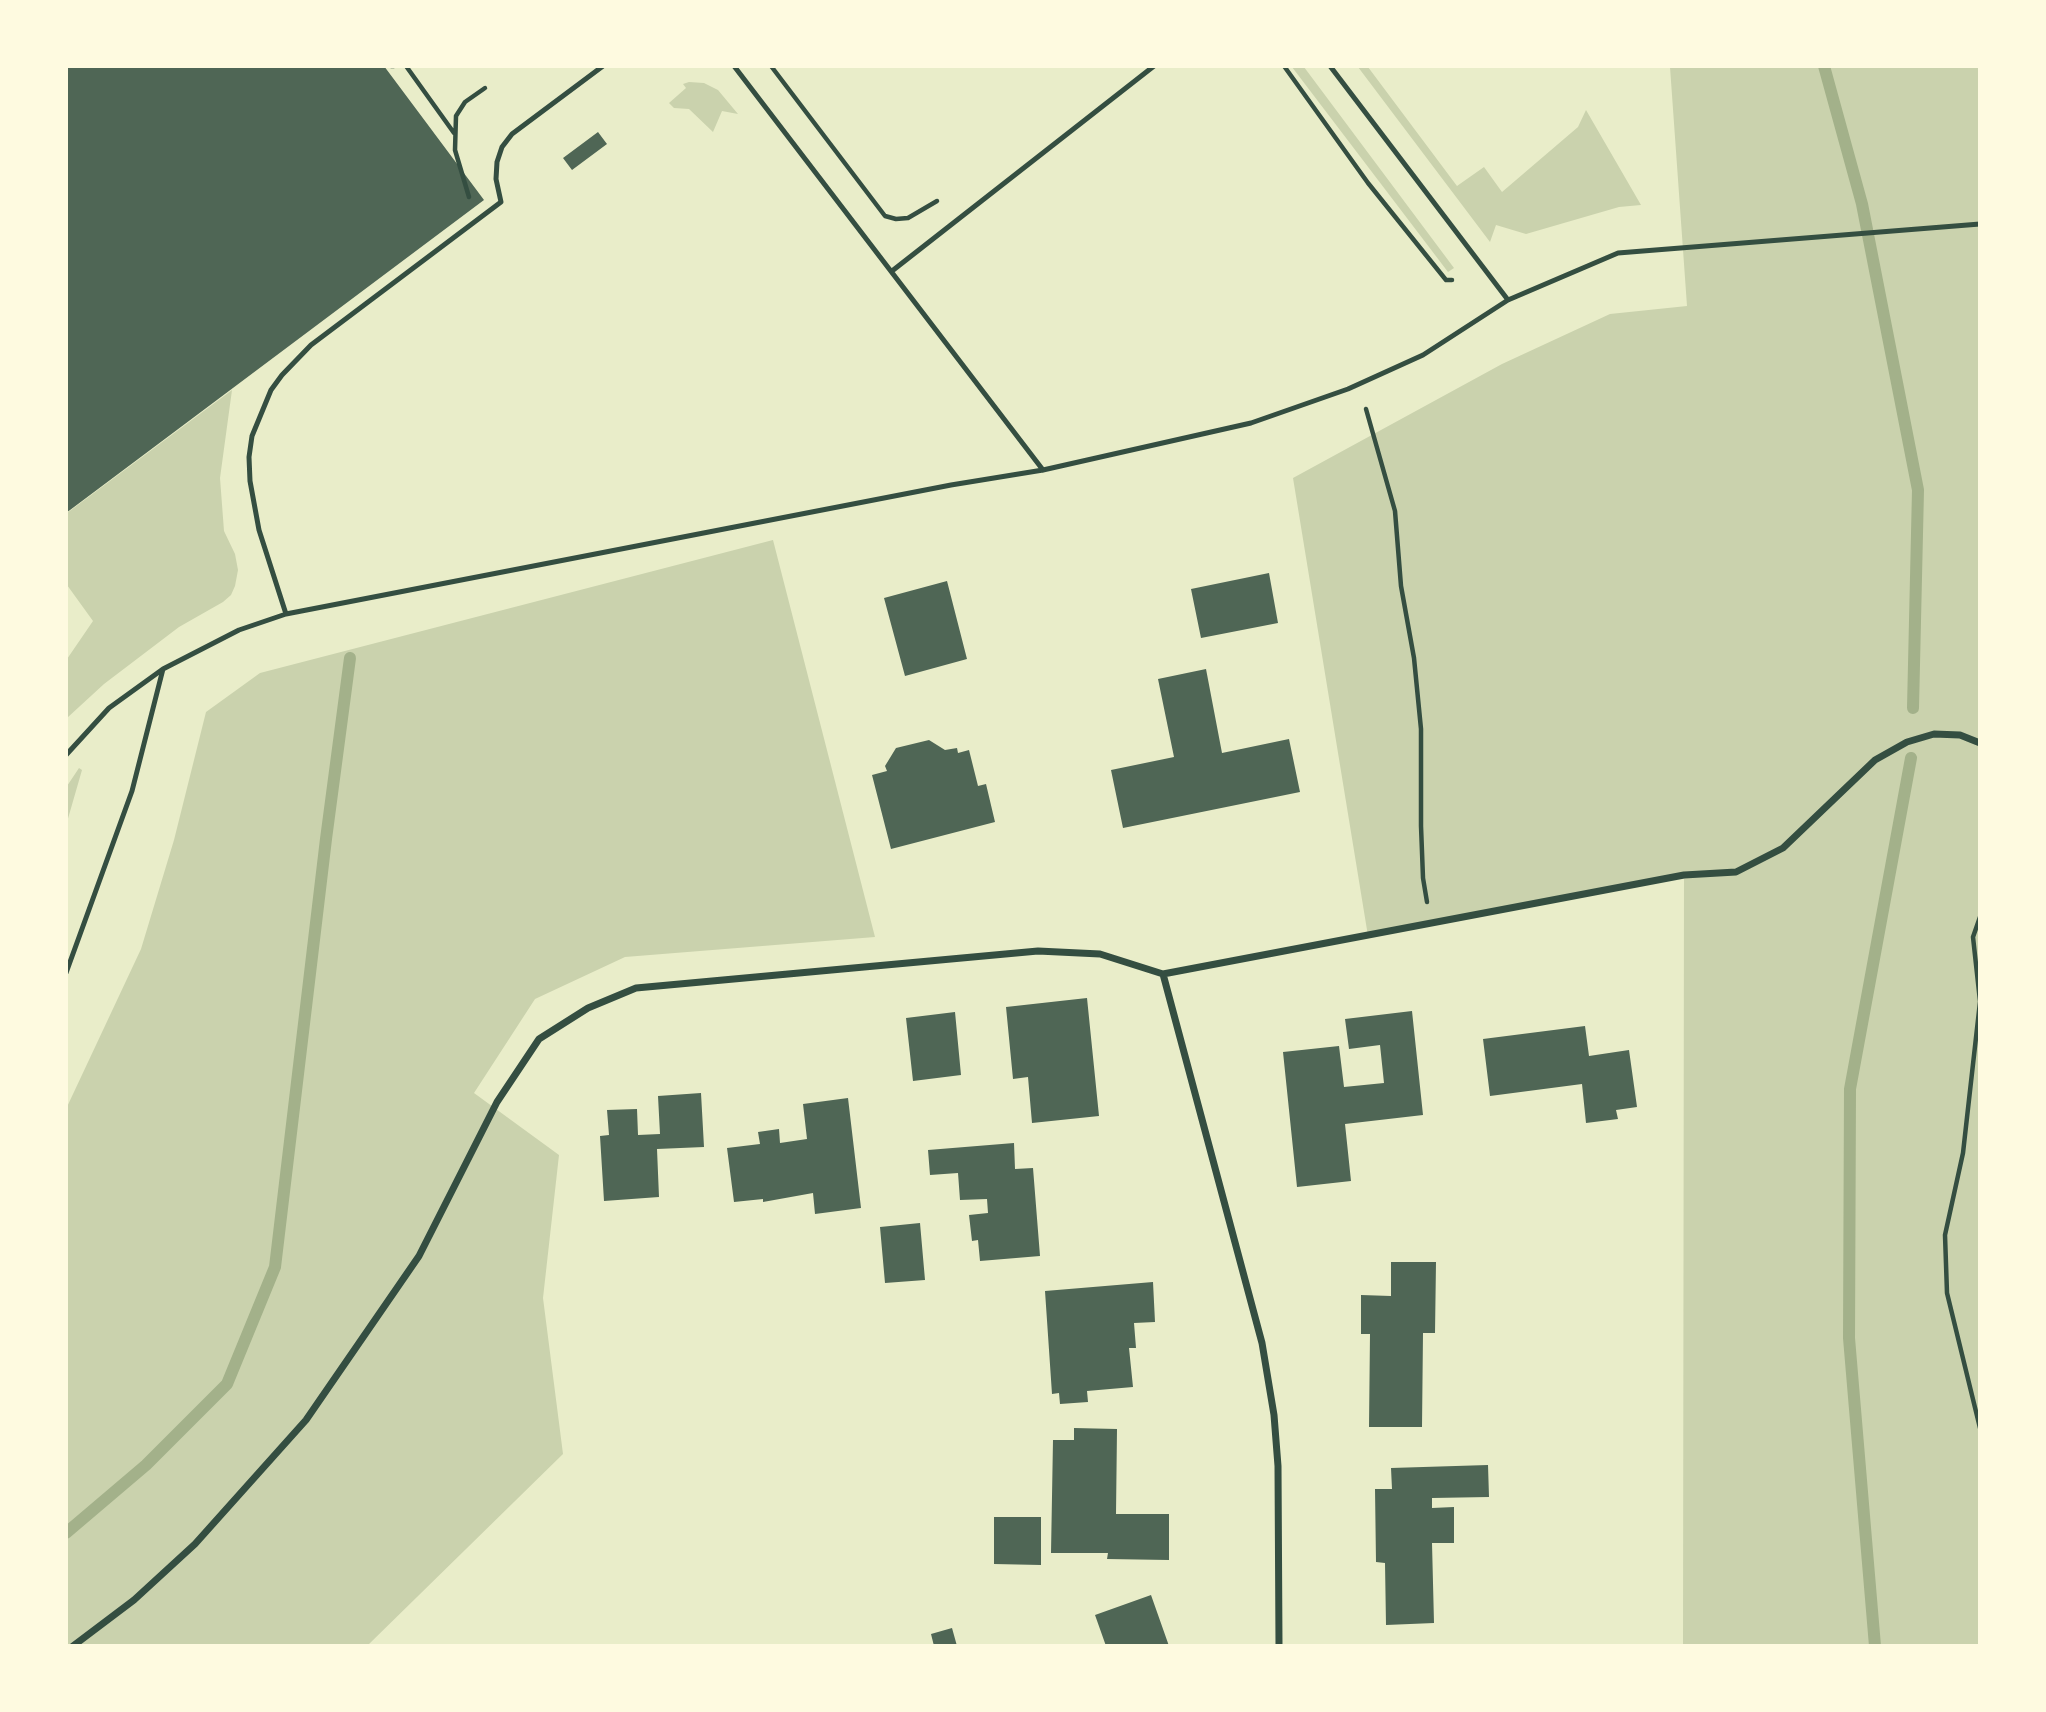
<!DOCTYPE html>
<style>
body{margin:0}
#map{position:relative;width:2046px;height:1712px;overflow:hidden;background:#e9edc9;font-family:"IBM Plex Sans",sans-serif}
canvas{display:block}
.frame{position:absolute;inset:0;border:68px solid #fefae0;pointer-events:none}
</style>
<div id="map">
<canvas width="2046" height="1712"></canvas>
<div class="frame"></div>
</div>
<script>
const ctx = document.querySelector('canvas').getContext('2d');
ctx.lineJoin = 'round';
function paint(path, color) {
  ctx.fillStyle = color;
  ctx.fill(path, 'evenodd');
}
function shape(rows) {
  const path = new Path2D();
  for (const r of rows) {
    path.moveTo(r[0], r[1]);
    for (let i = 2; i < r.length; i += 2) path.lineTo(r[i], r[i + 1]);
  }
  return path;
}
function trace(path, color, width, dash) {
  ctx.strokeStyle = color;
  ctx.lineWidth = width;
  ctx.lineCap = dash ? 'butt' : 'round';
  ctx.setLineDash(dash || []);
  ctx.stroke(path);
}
paint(shape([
 [1292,67,1304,67,1454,268,1448,272],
 [1358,67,1368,67,1457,186,1484,167,1502,192,1578,127,1586,110,1641,205,1619,207,1526,234,1496,225,1490,242],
 [1670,67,1979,67,1979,1645,1683,1645,1684,875,1368,936,1293,478,1502,364,1610,314,1687,306],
 [689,82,704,83,718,90,738,114,722,111,713,132,689,109,674,108,669,103,686,88,683,84],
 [232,390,220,478,224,531,235,554,238,570,235,586,231,595,223,602,179,627,104,684,67,718,67,659,93,621,67,585,67,513],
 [773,540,875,937,625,957,535,999,474,1093,559,1155,543,1298,563,1454,368,1645,67,1645,66,1109,141,949,174,840,206,712,260,673],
 [79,768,82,770,67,822,67,786]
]), '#cad2ad');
trace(shape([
 [1824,66,1862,204,1918,490,1913,708],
 [66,1533,146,1465,227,1384,275,1267,326,839,350,658],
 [1875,1646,1849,1338,1850,1089,1911,758]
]), '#a3b18a', 12);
paint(shape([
 [66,66,384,66,484,200,66,513],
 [598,132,607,144,572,170,563,158],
 [1269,573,1278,623,1201,638,1191,589],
 [947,581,967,659,905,676,884,598],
 [1206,669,1222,753,1289,739,1300,792,1123,828,1111,770,1174,757,1158,679],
 [929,740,945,750,957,748,958,753,969,750,978,786,986,784,995,822,891,849,872,775,887,771,885,766,896,748],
 [1087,998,1099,1116,1032,1123,1028,1077,1013,1079,1006,1007],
 [1412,1011,1423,1115,1345,1124,1351,1181,1297,1187,1283,1052,1339,1046,1344,1087,1384,1083,1380,1045,1349,1049,1345,1019],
 [955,1012,961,1075,913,1081,906,1018],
 [1585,1026,1589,1056,1629,1050,1637,1107,1616,1110,1618,1119,1586,1123,1582,1084,1490,1096,1483,1039],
 [701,1093,704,1147,657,1149,659,1197,604,1201,600,1136,609,1135,607,1110,637,1109,638,1135,660,1134,658,1096],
 [848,1098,861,1208,815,1214,813,1193,763,1202,763,1199,734,1202,727,1148,760,1144,758,1132,779,1129,780,1143,807,1139,803,1104],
 [1014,1143,1015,1169,1033,1168,1040,1256,980,1261,978,1240,972,1241,969,1215,988,1213,987,1199,960,1200,958,1173,930,1175,928,1150],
 [920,1223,925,1280,885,1283,880,1227],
 [1391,1262,1436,1262,1435,1333,1423,1333,1422,1427,1369,1427,1370,1334,1361,1334,1361,1295,1391,1296],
 [1153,1282,1155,1322,1134,1323,1136,1348,1129,1348,1133,1387,1087,1391,1088,1402,1060,1404,1059,1393,1052,1394,1045,1291],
 [1074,1428,1117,1429,1116,1514,1169,1514,1169,1560,1107,1559,1108,1553,1051,1553,1053,1440,1074,1440],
 [1488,1465,1489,1497,1432,1498,1432,1508,1454,1507,1454,1543,1432,1543,1434,1623,1386,1625,1385,1563,1376,1562,1375,1489,1392,1489,1391,1468],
 [994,1517,1041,1517,1041,1565,994,1564],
 [1151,1595,1169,1646,1106,1646,1095,1615],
 [952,1628,957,1646,934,1646,931,1634]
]), '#4f6655');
trace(shape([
 [391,66,394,66],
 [406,66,454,133],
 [771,66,885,216,896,219,908,218,937,201],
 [1284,66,1368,183,1446,280,1452,280],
 [469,197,455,150,456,116,465,102,485,88],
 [1366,409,1395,511,1401,586,1414,658,1421,729,1421,826,1423,878,1427,902],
 [1980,917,1973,937,1980,1001],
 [1980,1002,1963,1153,1945,1235,1947,1293,1980,1428]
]), '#344e41', 4.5);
trace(shape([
 [734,66,1043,470],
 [1330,66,1508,300],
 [892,271,1154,66],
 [286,614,259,530,250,481,249,457,252,436,271,390,282,375,311,345,501,202,496,179,497,162,502,147,512,134,603,66],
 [66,755,109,708,163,669],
 [66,973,132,791,163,669,239,630,286,614,951,485,1043,470,1251,423,1348,389,1423,355,1508,300,1618,253,1980,224]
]), '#344e41', 5);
trace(shape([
 [1163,974,1262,1343,1274,1415,1278,1466,1279,1646],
 [73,1646,134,1600,195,1544,306,1420,419,1256,497,1102,539,1039,588,1008,636,988,1038,951,1100,954,1163,974,1684,875,1736,872,1783,848,1875,760,1907,742,1934,734,1960,735,1980,743]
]), '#344e41', 7);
</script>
